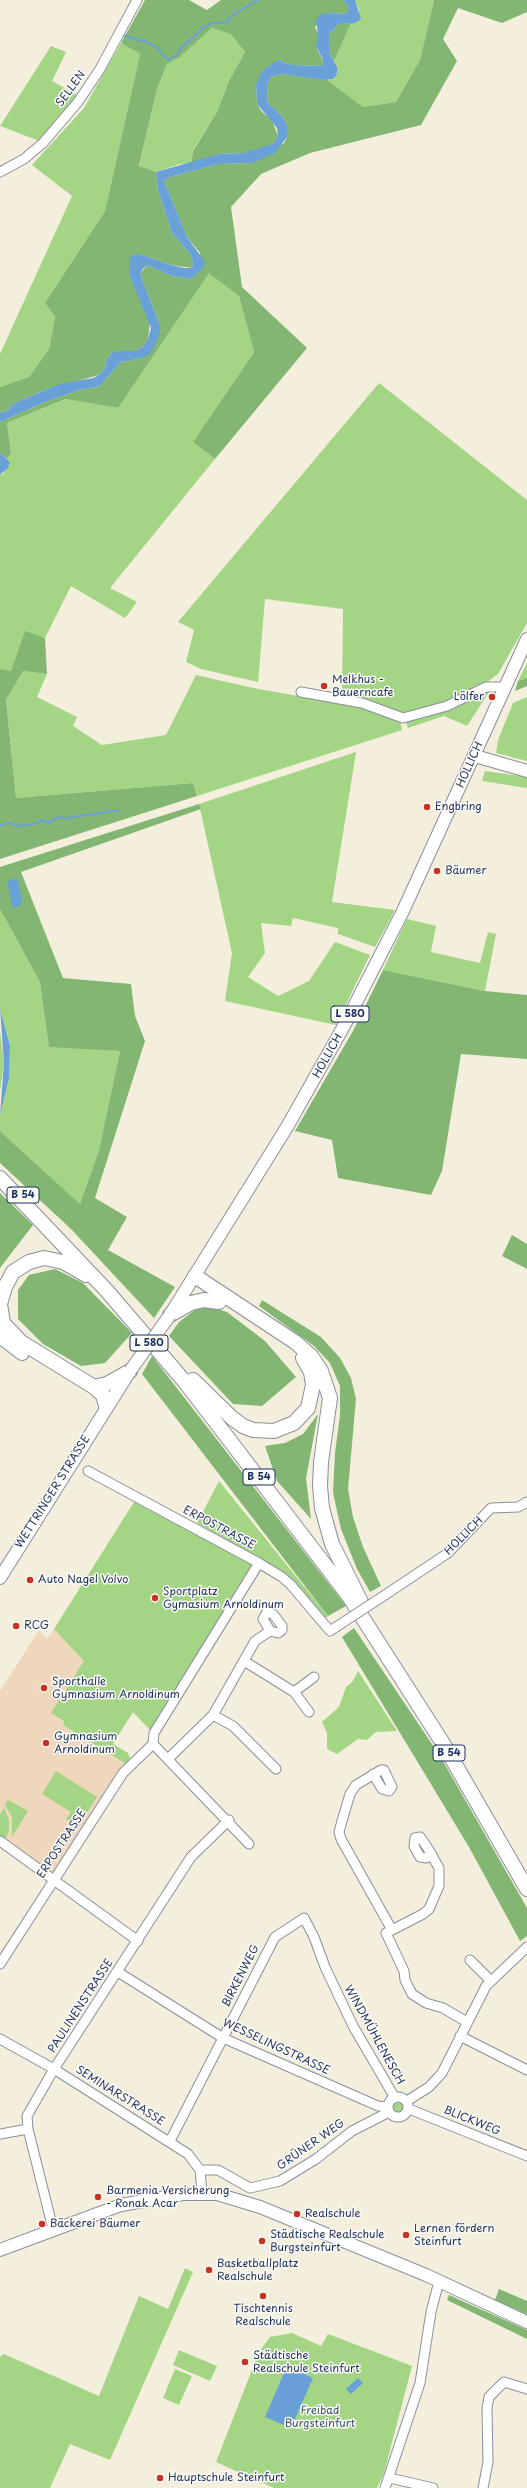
<!DOCTYPE html>
<meta charset="utf-8">
<style>
body{margin:0}
canvas{display:block;background:#f4efdd}
</style>
<canvas width="527" height="2488"></canvas>
<script>
const ctx = document.querySelector('canvas').getContext('2d');
ctx.lineJoin = 'round';
function paint(path, color) {
  ctx.fillStyle = color;
  ctx.fill(path, 'evenodd');
}
function shape(rows) {
  const path = new Path2D();
  for (const r of rows) {
    if (r.length === 3) {
      path.moveTo(r[0] + r[2], r[1]);
      path.arc(r[0], r[1], r[2], 0, 2 * Math.PI);
      continue;
    }
    path.moveTo(r[0], r[1]);
    for (let i = 2; i < r.length; i += 2) path.lineTo(r[i], r[i + 1]);
  }
  return path;
}
function trace(path, color, width, dash) {
  ctx.strokeStyle = color;
  ctx.lineWidth = width;
  ctx.lineCap = dash ? 'butt' : 'round';
  ctx.setLineDash(dash || []);
  ctx.stroke(path);
}
function write(font, color, halo, rows, align = 'center') {
  ctx.font = font + ' "Playpen Sans",sans-serif';
  ctx.lineWidth = 3;
  ctx.setLineDash([]);
  ctx.textBaseline = 'middle';
  ctx.strokeStyle = halo;
  ctx.fillStyle = color;
  for (const [text, x, y, turn = 0] of rows) {
    ctx.save();
    ctx.translate(x, y);
    ctx.rotate((+turn || 0) * Math.PI / 180);
    ctx.textAlign = isNaN(turn) ? turn : align;
    if (halo) ctx.strokeText(text, 0, 0);
    ctx.fillText(text, 0, 0);
    ctx.restore();
  }
}
paint(shape([
 [54,1629,84,1660,63,1725,126,1764,116,1774,52,1874,0,1836,0,1691,39,1630,47,1639]
]), '#eed7bb');
paint(shape([
 [355,0,434,0,420,60,396,102,363,107,327,80,333,79,336,76,338,69,334,61,351,23,355,23,359,10],
 [212,28,231,33,245,52,229,81,217,112,193,150,191,163,180,164,156,172,139,167,157,89,167,64,180,57],
 [121,43,140,54,105,211,45,303,55,317,49,349,29,377,0,387,0,354,72,196,32,165,84,108],
 [51,46,66,52,52,81,79,96,42,142,0,126],
 [209,272,239,296,254,352,193,442,215,459,110,588,137,602,125,618,71,586,45,638,25,632,11,671,0,669,0,475,3,474,10,462,7,459,11,453,7,423,67,399,118,408],
 [379,383,527,500,527,623,498,674,487,682,445,702,403,713,342,696,343,609,265,599,258,682,201,669,186,662,194,630,178,622],
 [527,663,527,678,518,681],
 [23,671,47,674,37,697,77,717,73,726,102,745,166,735,196,675,253,688,361,707,400,721,402,730,197,796,193,783,16,798,6,700],
 [484,690,489,692,467,726,444,716,408,728,405,719],
 [527,697,527,761,496,753,498,740,513,703],
 [356,752,332,902,395,910,375,947,338,934,338,928,293,918,291,926,261,923,265,953,248,977,278,996,309,981,335,942,370,955,336,1025,225,1001,232,953,199,804],
 [485,771,527,777,527,788,482,781],
 [0,909,40,982,49,1046,120,1051,99,1150,80,1204,0,1131,0,1115,9,1078,10,1046,0,1009],
 [407,919,436,926,431,952,480,963,488,932,496,934,485,991,383,970],
 [0,1031,4,1063,0,1092],
 [219,1481,328,1616,323,1620,288,1576,197,1523],
 [134,1502,255,1566,152,1732,133,1712,113,1744,128,1753,130,1758,126,1764,63,1725,64,1721,51,1713,84,1661,54,1629],
 [358,1671,397,1731,376,1732,367,1740,358,1739,337,1754,327,1749,327,1733,322,1722,339,1707,346,1687,353,1681],
 [56,1771,97,1797,78,1827,66,1819,71,1812,42,1794],
 [8,1800,28,1811,12,1837,12,1817,5,1805],
 [4,1808,9,1820,9,1830,5,1840,0,1836,0,1814],
 [398,2108,6],
 [185,2268,193,2272,110,2460,70,2444,50,2488,0,2488,0,2357,4,2354,99,2396,139,2296,168,2309],
 [292,2333,321,2346,328,2334,412,2366,384,2473,377,2488,274,2488,216,2462,259,2352,270,2337],
 [179,2350,217,2366,210,2381,173,2365],
 [175,2369,192,2376,179,2405,163,2398]
]), '#a3d584');
paint(shape([
 [145,0,189,0,207,10,221,0,343,0,349,7,346,14,329,13,315,27,318,33,317,49,323,61,322,66,292,65,278,60,256,84,257,104,262,112,272,120,278,136,273,144,259,150,243,153,219,154,191,163,193,151,217,112,229,81,245,52,231,34,212,28,180,57,167,64,157,89,139,166,156,172,158,190,172,233,191,255,193,262,192,268,171,265,140,254,129,274,150,322,148,339,143,347,135,351,114,351,107,358,105,368,99,375,48,389,12,404,9,410,0,413,0,387,29,377,49,349,55,317,45,303,105,211,140,54,121,43],
 [434,0,527,0,527,12,502,23,458,8,443,39,457,61,421,125,310,153,261,174,231,207,242,287,307,348,215,459,193,442,254,352,239,296,209,273,118,408,66,399,7,423,11,453,7,459,0,453,0,422,45,402,80,390,100,386,121,362,138,359,160,325,140,274,147,265,172,276,191,279,200,253,187,237,164,181,170,177,218,164,252,163,284,143,287,137,287,125,282,116,267,102,268,83,271,77,280,74,327,80,363,107,396,102,420,60],
 [351,23,334,61,329,52,329,33,334,30,338,24],
 [25,631,45,638,47,674,23,671,6,700,16,798,193,783,197,796,0,859,0,669,11,671],
 [527,678,527,686,515,691,518,681],
 [199,804,201,809,21,872,63,978,131,984,135,1016,145,1041,95,1198,127,1217,108,1250,175,1287,154,1318,71,1229,0,1163,0,1131,80,1204,99,1150,120,1051,49,1047,40,982,0,909,0,867],
 [383,970,485,991,527,995,527,1059,461,1054,442,1171,431,1195,338,1178,332,1140,295,1131,353,1031],
 [0,1193,33,1225,0,1268],
 [512,1235,527,1244,527,1269,502,1256],
 [55,1269,83,1283,132,1333,105,1363,81,1366,43,1344,18,1319,18,1290,29,1275],
 [262,1300,321,1337,340,1358,351,1378,356,1399,348,1489,353,1517,363,1547,381,1586,370,1592,357,1569,341,1529,333,1493,335,1453,340,1415,340,1386,330,1363,314,1346,259,1306],
 [209,1306,227,1312,265,1341,296,1377,262,1406,233,1404,169,1336,179,1322,195,1310],
 [152,1356,346,1606,328,1616,142,1374],
 [318,1414,306,1478,311,1519,277,1481,265,1446,285,1443,303,1434],
 [354,1628,440,1756,527,1908,527,1936,520,1941,469,1847,342,1637],
 [499,2289,527,2301,527,2314,495,2300],
 [449,2295,527,2330,527,2339,447,2300]
]), '#82b672');
paint(shape([
 [343,0,355,0,361,19,355,23,338,24,334,30,329,33,329,52,338,69,336,76,333,79,325,80,280,74,271,77,268,83,267,102,282,116,287,125,287,137,275,153,252,163,218,164,170,177,164,181,187,237,205,262,203,268,191,279,172,276,147,265,143,269,140,274,160,325,159,336,150,354,138,359,121,362,100,386,80,390,45,402,0,422,0,413,9,410,12,404,60,384,93,378,99,375,105,368,107,358,114,351,135,351,143,347,148,339,151,328,129,274,129,261,132,255,140,254,171,265,185,268,192,268,193,262,191,255,172,233,158,190,156,172,219,154,243,153,273,144,278,136,277,128,257,104,256,84,262,71,278,60,292,65,322,66,323,60,316,46,318,33,316,20,320,15,329,13,346,14,349,7],
 [0,453,10,462,8,468,0,475],
 [14,878,18,880,22,904,15,908,13,908,7,882],
 [0,1009,10,1046,9,1078,0,1115,4,1063],
 [287,2366,313,2378,291,2428,265,2417],
 [358,2378,363,2383,351,2394,346,2389]
]), '#69a0d7');
trace(shape([
 [123,35,149,43,158,49,166,59,170,59,177,55,181,48,203,28,212,23,227,23,231,16,258,0],
 [0,825,10,823,18,826,26,825,38,823,41,820,48,823,59,817,67,818,119,810]
]), '#69a0d7', 2);
const minor = shape([
 [0,172,24,159,43,143,78,102,100,69,137,0],
 [301,692,362,703,403,718,447,706,486,687,505,687],
 [88,1471,259,1563,154,1733,153,1744],
 [259,1563,282,1577,291,1585,330,1631,336,1627],
 [385,1595,448,1553,491,1508,518,1507,527,1502],
 [244,1661,294,1692,309,1712],
 [294,1692,314,1677],
 [213,1715,233,1726,276,1769],
 [168,1759,213,1715,255,1641,270,1631,278,1633,282,1630,282,1626,273,1614,267,1612,263,1619,270,1631],
 [373,1774,382,1789,389,1791,392,1787,384,1770,381,1770,356,1785,350,1794,342,1821,339,1832,341,1839,392,1930,386,1933,404,1971,405,1980,412,1994,426,2003,443,2008,467,2022],
 [0,1841,138,1941],
 [392,1930,423,1914,429,1909,439,1886,439,1868,435,1861,432,1855,423,1841,420,1837,415,1838,414,1846,420,1857,426,1858,432,1855],
 [470,1960,490,1980],
 [0,1964,123,1773,153,1744,249,1844],
 [118,1972,223,2038,378,2106,388,2107],
 [460,2036,527,2070],
 [0,2039,54,2069,188,2154,200,2170,202,2193],
 [398,2107,10],
 [407,2101,429,2087,442,2073,486,1986,527,1947],
 [409,2109,527,2156],
 [0,2134,28,2129],
 [170,2141,275,1937,304,1918,314,1937,325,1967,353,2026,395,2098],
 [200,2170,218,2170,250,2188,280,2181,316,2159,352,2131,389,2112],
 [53,2229,28,2129,27,2116,54,2069,191,1857,229,1820],
 [390,2478,433,2488],
 [385,2488,420,2383,431,2312,439,2281],
 [483,2488,488,2462,487,2408,489,2397,504,2382,527,2389]
]);
const major = shape([
 [475,756,527,771],
 [170,1315,287,1127,345,1024,403,911,527,639],
 [0,1578,130,1371],
 [0,2250,121,2205,183,2194,217,2194,260,2207,426,2275,527,2322]
]);
const highway = shape([
 [0,1178,107,1291,185,1382,348,1595,444,1745,527,1889],
 [86,1275,63,1262,44,1258,29,1262,13,1272,5,1287,0,1304,3,1323,21,1342,94,1387,103,1395,106,1406],
 [195,1276,295,1342,311,1356,321,1371,330,1398,321,1462,320,1486,322,1508,332,1544,361,1602],
 [170,1315,191,1303,204,1300,219,1302],
 [0,1336,22,1353],
 [193,1380,232,1418,243,1426,253,1430,274,1431,294,1423,308,1408,313,1385,311,1372,303,1358],
 [94,1387,107,1384,130,1371]
]);
trace(minor, '#888f9e', 11);
trace(major, '#888f9e', 14);
trace(highway, '#888f9e', 16);
trace(minor, '#fff', 9);
trace(major, '#fff', 12);
trace(highway, '#fff', 14);
const minorBridge = shape([
 [336,1627,385,1595]
]);
const majorBridge = shape([
 [130,1371,170,1315]
]);
trace(minorBridge, '#888f9e', 11, []);
trace(majorBridge, '#888f9e', 14, []);
trace(minorBridge, '#fff', 9);
trace(majorBridge, '#fff', 12);
for (const [x, y, r, color] of [
 [324,686,4,"#c8321e"],
 [492,697,4,"#c8321e"],
 [427,807,4,"#c8321e"],
 [437,871,4,"#c8321e"],
 [30,1580,4,"#c8321e"],
 [155,1598,4,"#c8321e"],
 [16,1626,4,"#c8321e"],
 [44,1688,4,"#c8321e"],
 [46,1743,4,"#c8321e"],
 [98,2197,4,"#c8321e"],
 [297,2214,4,"#c8321e"],
 [42,2224,4,"#c8321e"],
 [406,2235,4,"#c8321e"],
 [262,2241,4,"#c8321e"],
 [209,2270,4,"#c8321e"],
 [263,2296,4,"#c8321e"],
 [245,2362,4,"#c8321e"],
 [160,2478,4,"#c8321e"]
]) {
  const dot = new Path2D();
  dot.arc(x, y, r, 0, 2 * Math.PI);
  ctx.fillStyle = color;
  ctx.fill(dot);
  trace(dot, '#fdfcf7', 1.5);
}
for (const [x, y, w] of [
 [350,1014,38],
 [23,1195,32],
 [149,1343,38],
 [259,1477,32],
 [449,1753,32]
]) {
  const box = new Path2D();
  box.roundRect(x - w / 2, y - 8, w, 16, 3);
  ctx.fillStyle = '#fdfcf7';
  ctx.fill(box);
  trace(box, '#1b2f5e', 1);
}
write('bold 10px', '#1b2f5e', null, [
 ["L 580",350,1014],
 ["B 54",23,1195],
 ["L 580",149,1343],
 ["B 54",259,1477],
 ["B 54",449,1753]
]);
write('11px', '#1b2f5e', '#fdfcf7', [
 ["SELLEN",71,89,-54],
 ["HOLLICH",470,765,-66],
 ["HOLLICH",328,1056,-61],
 ["WETTRINGER STRASSE",53,1492,-58],
 ["ERPOSTRASSE",219,1528,28],
 ["HOLLICH",464,1536,-45],
 ["ERPOSTRASSE",62,1844,-57],
 ["BIRKENWEG",241,1976,-63],
 ["PAULINENSTRASSE",81,2006,-57],
 ["WINDMÜHLENESCH",374,2035,61],
 ["WESSELINGSTRASSE",276,2047,25],
 ["SEMINARSTRASSE",120,2096,32],
 ["BLICKWEG",472,2121,22],
 ["GRÜNER WEG",311,2145,-35]
]);
write('11px', '#1b2f5e', '#fdfcf7', [
 ["Melkhus -",332,680],
 ["Bauerncafe",332,693],
 ["Lölfer",484,697,"right"],
 ["Engbring",435,807],
 ["Bäumer",445,871],
 ["Auto Nagel Volvo",38,1580],
 ["Sportplatz",163,1592],
 ["Gymasium Arnoldinum",163,1605],
 ["RCG",24,1626],
 ["Sporthalle",52,1682],
 ["Gymnasium Arnoldinum",52,1695],
 ["Gymnasium",54,1737],
 ["Arnoldinum",54,1750],
 ["Barmenia Versicherung",106,2191],
 ["- Ronak Acar",106,2204],
 ["Realschule",305,2214],
 ["Bäckerei Bäumer",50,2224],
 ["Lernen fördern",414,2229],
 ["Steinfurt",414,2242],
 ["Städtische Realschule",270,2235],
 ["Burgsteinfurt",270,2248],
 ["Basketballplatz",217,2264],
 ["Realschule",217,2277],
 ["Tischtennis",263,2309,"center"],
 ["Realschule",263,2322,"center"],
 ["Städtische",253,2356],
 ["Realschule Steinfurt",253,2369],
 ["Hauptschule Steinfurt",168,2478]
], 'left');
write('11px', '#3d5868', '#fdfcf7', [
 ["Freibad",320,2411],
 ["Burgsteinfurt",320,2424]
]);
</script>
